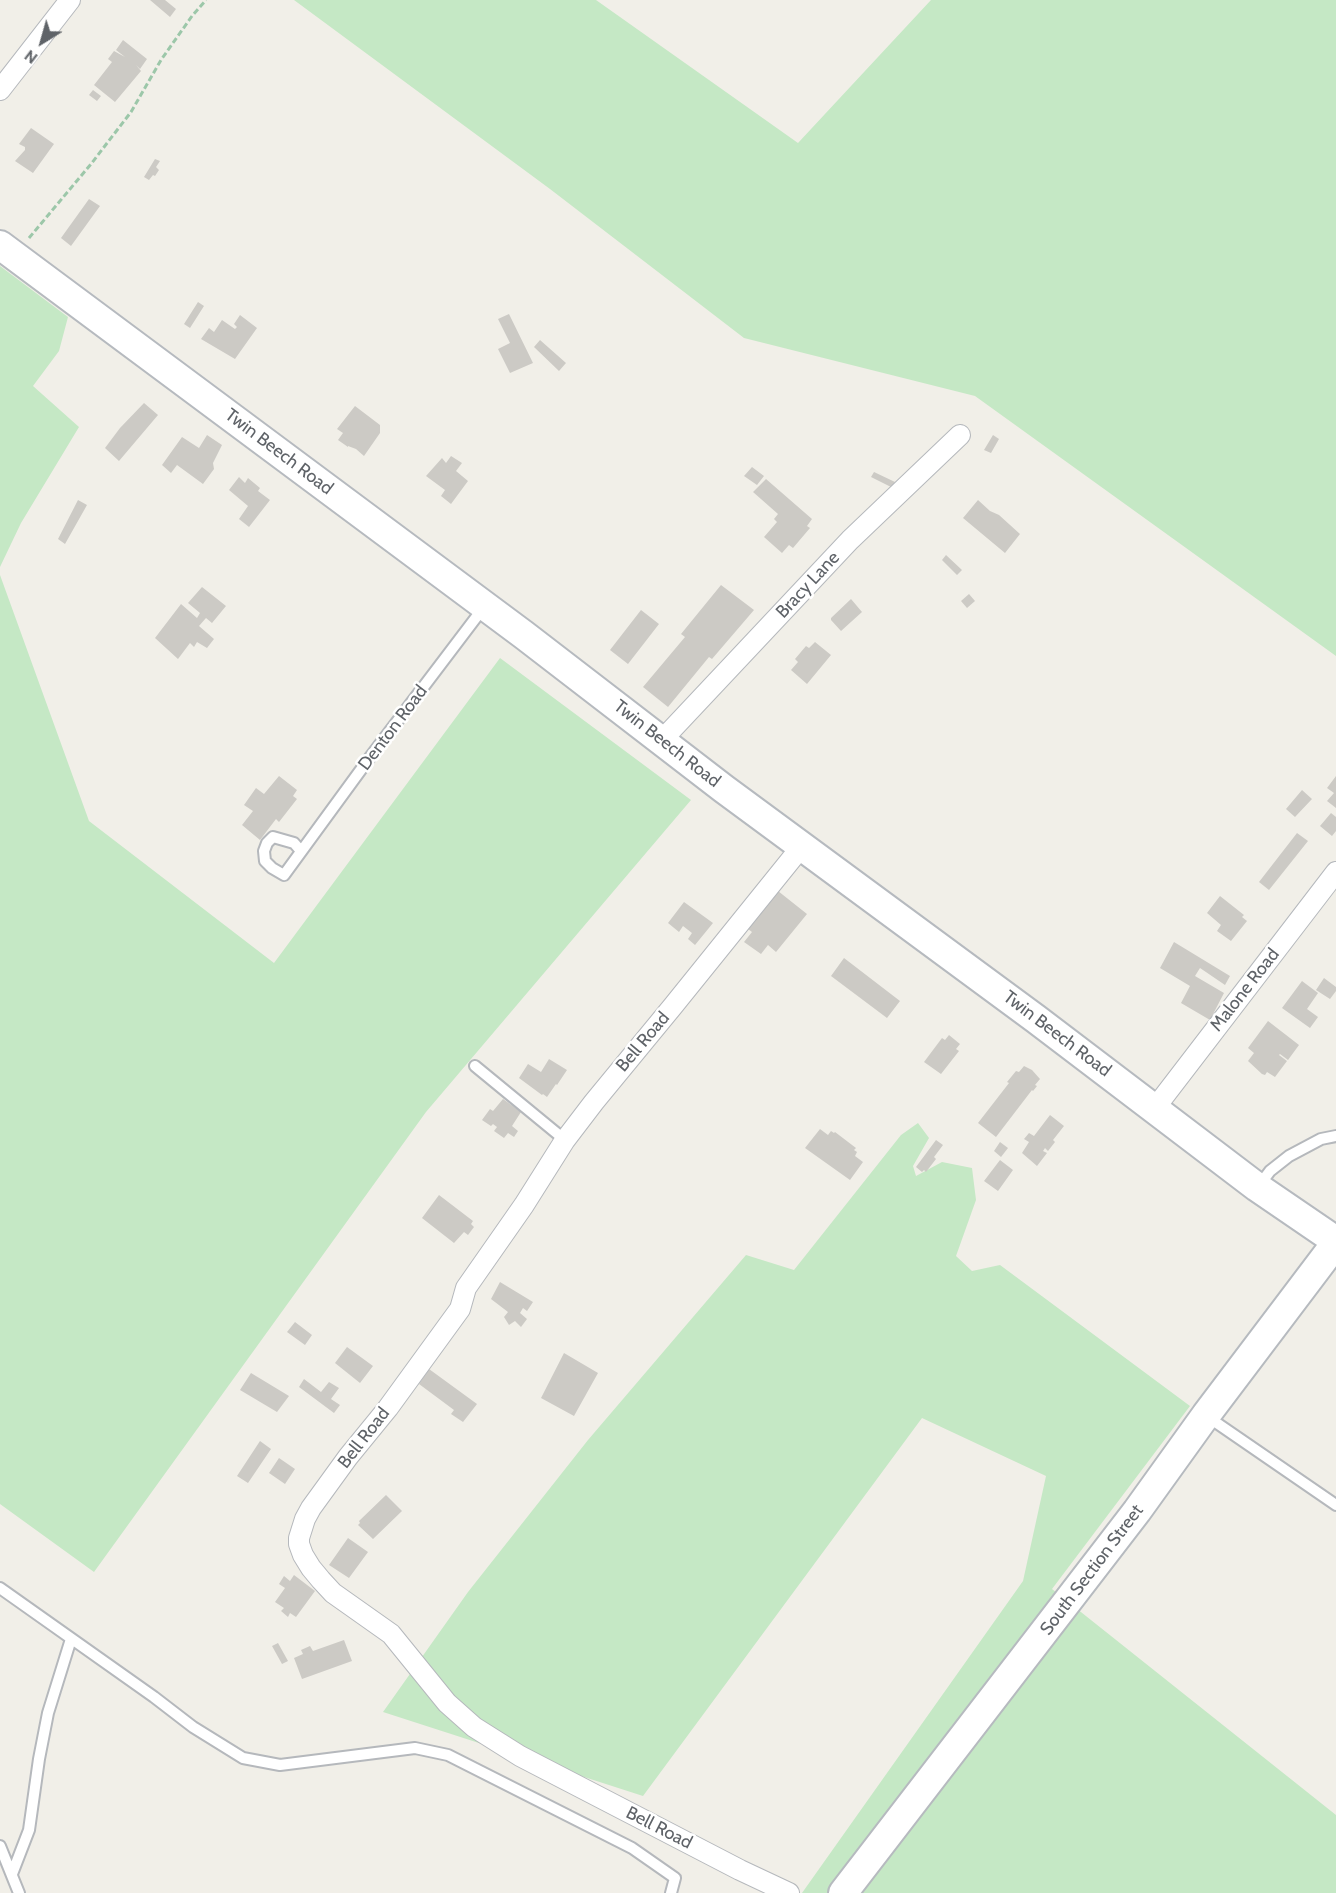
<!DOCTYPE html>
<style>
body{margin:0}
#map{position:relative;width:1336px;height:1893px;overflow:hidden;background:#f1efe8;font-family:Cabin,sans-serif}
canvas{display:block}
.north{position:absolute;left:12px;top:12px;width:60px;height:60px;-webkit-text-stroke:4px #fff;paint-order:stroke;rotate:217deg;font-size:16px;font-weight:700;line-height:24px;text-align:center;color:#5f6368}
.north::after{content:'';display:block;margin:auto;width:21px;height:27px;background:#5f6368;clip-path:polygon(50% 0,100% 100%,50% 72%,0 100%)}
</style>
<div id="map">
<canvas width="1336" height="1893"></canvas>
<div class="north">N</div>
</div>
<script>
const ctx = document.querySelector('canvas').getContext('2d');
ctx.lineJoin = 'round';
function paint(path, color) {
  ctx.fillStyle = color;
  ctx.fill(path, 'evenodd');
}
function shape(rows) {
  const path = new Path2D();
  for (const r of rows) {
    path.moveTo(r[0], r[1]);
    for (let i = 2; i < r.length; i += 2) path.lineTo(r[i], r[i + 1]);
  }
  return path;
}
function trace(path, color, width, dash) {
  ctx.strokeStyle = color;
  ctx.lineWidth = width;
  ctx.lineCap = dash ? 'butt' : 'round';
  ctx.setLineDash(dash || []);
  ctx.stroke(path);
}
function write(font, color, halo, rows, align = 'center') {
  ctx.font = font + ' Cabin,sans-serif';
  ctx.lineWidth = 5;
  ctx.setLineDash([]);
  ctx.textBaseline = 'middle';
  ctx.strokeStyle = halo;
  ctx.fillStyle = color;
  for (const [text, x, y, turn = 0] of rows) {
    ctx.save();
    ctx.translate(x, y);
    ctx.rotate((+turn || 0) * Math.PI / 180);
    ctx.textAlign = isNaN(turn) ? turn : align;
    if (halo) ctx.strokeText(text, 0, 0);
    ctx.fillText(text, 0, 0);
    ctx.restore();
  }
}
paint(shape([
 [294,0,596,0,798,143,931,0,1336,0,1336,656,975,396,744,338,550,189],
 [0,266,68,317,59,351,33,386,79,427,21,523,0,567],
 [0,575,89,821,274,963,500,658,691,800,426,1112,94,1572,0,1504],
 [918,1123,929,1138,913,1166,916,1176,942,1162,972,1168,976,1200,956,1256,972,1271,1000,1265,1190,1406,1052,1589,1336,1815,1336,1893,802,1893,1023,1581,1046,1476,922,1418,643,1796,383,1712,468,1592,588,1440,746,1255,794,1270,901,1135]
]), '#c5e8c5');
paint(shape([
 [150,0,165,0,176,9,170,17],
 [123,40,147,59,140,69,136,65,141,71,115,102,94,85,112,62,108,59,114,51,125,57,116,50],
 [93,90,101,96,97,101,89,95],
 [31,128,54,144,33,173,15,161,25,150,25,147,19,144],
 [155,159,160,161,156,167,159,170,155,176,153,175,149,180,144,177],
 [89,199,100,206,71,246,61,238],
 [198,302,204,306,190,328,184,324],
 [509,314,533,363,510,373,498,349,510,343,498,319],
 [240,315,257,328,235,359,201,339,209,328,214,332,222,320,235,329,237,327,234,324],
 [540,340,566,363,559,371,534,347],
 [144,403,158,415,119,461,105,448,120,428],
 [355,406,380,425,380,433,364,456,356,449,348,446,348,447,338,440,343,433,337,429],
 [207,435,222,445,213,463,214,469,203,484,177,465,171,473,162,465,182,437,199,448],
 [993,435,999,439,991,453,984,450],
 [451,456,462,463,456,471,468,481,451,504,441,496,445,490,426,476,442,458,446,463],
 [752,467,764,476,757,485,744,476],
 [874,472,895,482,893,485,891,487,871,477],
 [239,477,245,483,248,478,260,488,258,491,270,500,249,527,239,519,248,506,229,490],
 [766,479,812,519,807,526,810,528,793,548,789,545,782,553,764,537,777,522,774,519,778,514,753,492],
 [78,500,87,505,65,544,58,539],
 [978,500,990,511,999,515,1020,534,1005,553,963,518],
 [946,555,962,570,957,575,942,560],
 [721,585,754,610,712,659,709,657,668,707,643,687,685,637,681,634],
 [202,587,226,606,212,623,206,618,199,626,214,639,207,648,197,642,194,647,190,643,178,659,155,638,181,604,197,618,200,613,188,603],
 [969,594,975,601,967,608,961,601],
 [851,599,862,612,841,631,831,620,831,618],
 [641,610,659,624,628,664,610,650],
 [815,642,831,655,807,684,791,670,798,662,795,659,806,646,809,648],
 [279,776,297,790,293,796,297,799,279,822,276,819,260,840,242,825,253,811,244,805,256,788,264,794],
 [1336,776,1336,808,1327,801,1334,793,1327,788],
 [1302,790,1312,799,1295,817,1286,809],
 [1331,813,1336,817,1336,831,1332,836,1320,826],
 [1297,833,1308,841,1269,890,1259,882],
 [778,891,807,914,776,952,768,945,761,954,744,942,752,932,748,929],
 [1220,896,1244,915,1242,917,1247,921,1231,941,1217,931,1221,925,1207,913],
 [684,902,713,923,695,945,688,939,692,933,683,926,679,932,668,923],
 [1174,942,1230,976,1225,985,1200,968,1195,976,1224,993,1210,1020,1181,1003,1190,986,1160,968],
 [844,958,900,1001,887,1018,831,976],
 [1324,978,1336,987,1336,991,1330,999,1316,990],
 [1302,981,1318,993,1307,1009,1318,1017,1310,1028,1282,1008],
 [1268,1021,1299,1045,1288,1060,1280,1054,1279,1055,1287,1061,1275,1077,1267,1072,1265,1075,1262,1074,1248,1061,1254,1053,1248,1048],
 [949,1035,960,1044,956,1049,959,1051,941,1074,924,1062,942,1038,945,1040],
 [549,1059,567,1070,557,1085,556,1084,547,1097,543,1094,542,1095,519,1078,528,1064,541,1072],
 [1024,1066,1032,1070,1040,1079,1035,1085,1037,1086,1033,1091,1032,1090,996,1137,978,1123,1009,1083,1007,1082,1016,1071,1019,1072],
 [503,1099,521,1112,512,1126,518,1131,514,1137,508,1133,504,1138,494,1131,497,1127,493,1124,491,1126,482,1120,490,1109,493,1111],
 [1050,1115,1064,1126,1053,1140,1055,1142,1048,1151,1045,1148,1043,1151,1047,1153,1037,1166,1022,1153,1029,1142,1024,1139,1029,1133,1034,1136],
 [820,1129,828,1135,831,1131,834,1133,835,1132,856,1148,854,1150,857,1152,855,1156,863,1162,850,1180,805,1148],
 [936,1140,943,1145,934,1157,936,1159,926,1172,924,1170,922,1172,916,1167],
 [1000,1142,1008,1148,1001,1157,994,1151],
 [1000,1160,1013,1170,998,1191,984,1181],
 [439,1195,473,1221,471,1224,474,1227,468,1235,464,1232,454,1243,422,1218],
 [500,1282,533,1302,527,1311,523,1308,520,1313,527,1319,521,1327,515,1321,509,1325,504,1317,508,1312,491,1299],
 [295,1322,312,1335,305,1345,287,1332],
 [347,1347,373,1366,360,1383,335,1363],
 [564,1353,598,1373,574,1416,541,1398],
 [429,1369,477,1404,463,1422,451,1414,454,1410,419,1384],
 [251,1373,289,1396,277,1412,240,1390],
 [304,1379,321,1392,329,1382,339,1388,331,1399,340,1405,334,1413,299,1387],
 [260,1441,271,1449,248,1483,237,1476],
 [279,1458,295,1469,285,1484,269,1473],
 [386,1495,402,1511,373,1539,358,1525,360,1523,359,1521],
 [348,1538,368,1552,349,1578,329,1565],
 [294,1575,315,1591,296,1617,290,1613,288,1617,281,1611,284,1608,275,1602,285,1588,279,1584,284,1576,290,1581],
 [344,1640,352,1661,302,1679,294,1658,303,1654,301,1650,310,1646,313,1651],
 [278,1643,288,1661,282,1664,272,1646]
]), '#cccac5');
const lane = shape([
 [301,851,294,843,273,837,267,843,264,851,265,861,272,868,284,875,368,760,484,607],
 [475,1066,565,1140],
 [1258,1187,1270,1171,1289,1156,1321,1139,1336,1136],
 [1208,1417,1336,1505],
 [0,1588,154,1697,193,1727,243,1758,280,1765,415,1748,448,1755,632,1848,675,1878,671,1893],
 [0,1846,19,1893],
 [12,1874,29,1830,39,1759,48,1713,71,1639]
]);
const street = shape([
 [0,90,70,0],
 [662,740,850,540,960,435],
 [1155,1108,1336,872],
 [789,1893,740,1870,520,1756,474,1727,447,1703,391,1634,333,1593,321,1580,311,1568,303,1555,299,1544,299,1538,305,1519,311,1508,348,1457,388,1408,460,1309,466,1288,524,1205,565,1140,594,1102,673,1006,802,846]
]);
const secondary = shape([
 [0,245,524,635,724,789,1036,1019,1257,1187,1336,1241],
 [843,1893,1137,1511,1206,1415,1336,1243]
]);
trace(lane, '#b5b8bc', 14);
trace(street, '#b5b8bc', 22);
trace(secondary, '#b6babf', 32);
trace(shape([
 [29,238,91,164,131,112,161,60,192,16,206,0]
]), '#9cc7a9', 3, [6, 3]);
trace(lane, '#fff', 10);
trace(street, '#fff', 20);
trace(secondary, '#fff', 28);
write('18px', '#5f6368', '#fff', [
 ["Twin Beech Road",279,452,37],
 ["Bracy Lane",808,585,-47],
 ["Denton Road",393,728,-53],
 ["Twin Beech Road",667,744,38],
 ["Malone Road",1245,990,-52],
 ["Twin Beech Road",1057,1034,37],
 ["Bell Road",643,1042,-50],
 ["Bell Road",364,1438,-52],
 ["South Section Street",1092,1570,-53],
 ["Bell Road",659,1828,27]
]);
</script>
